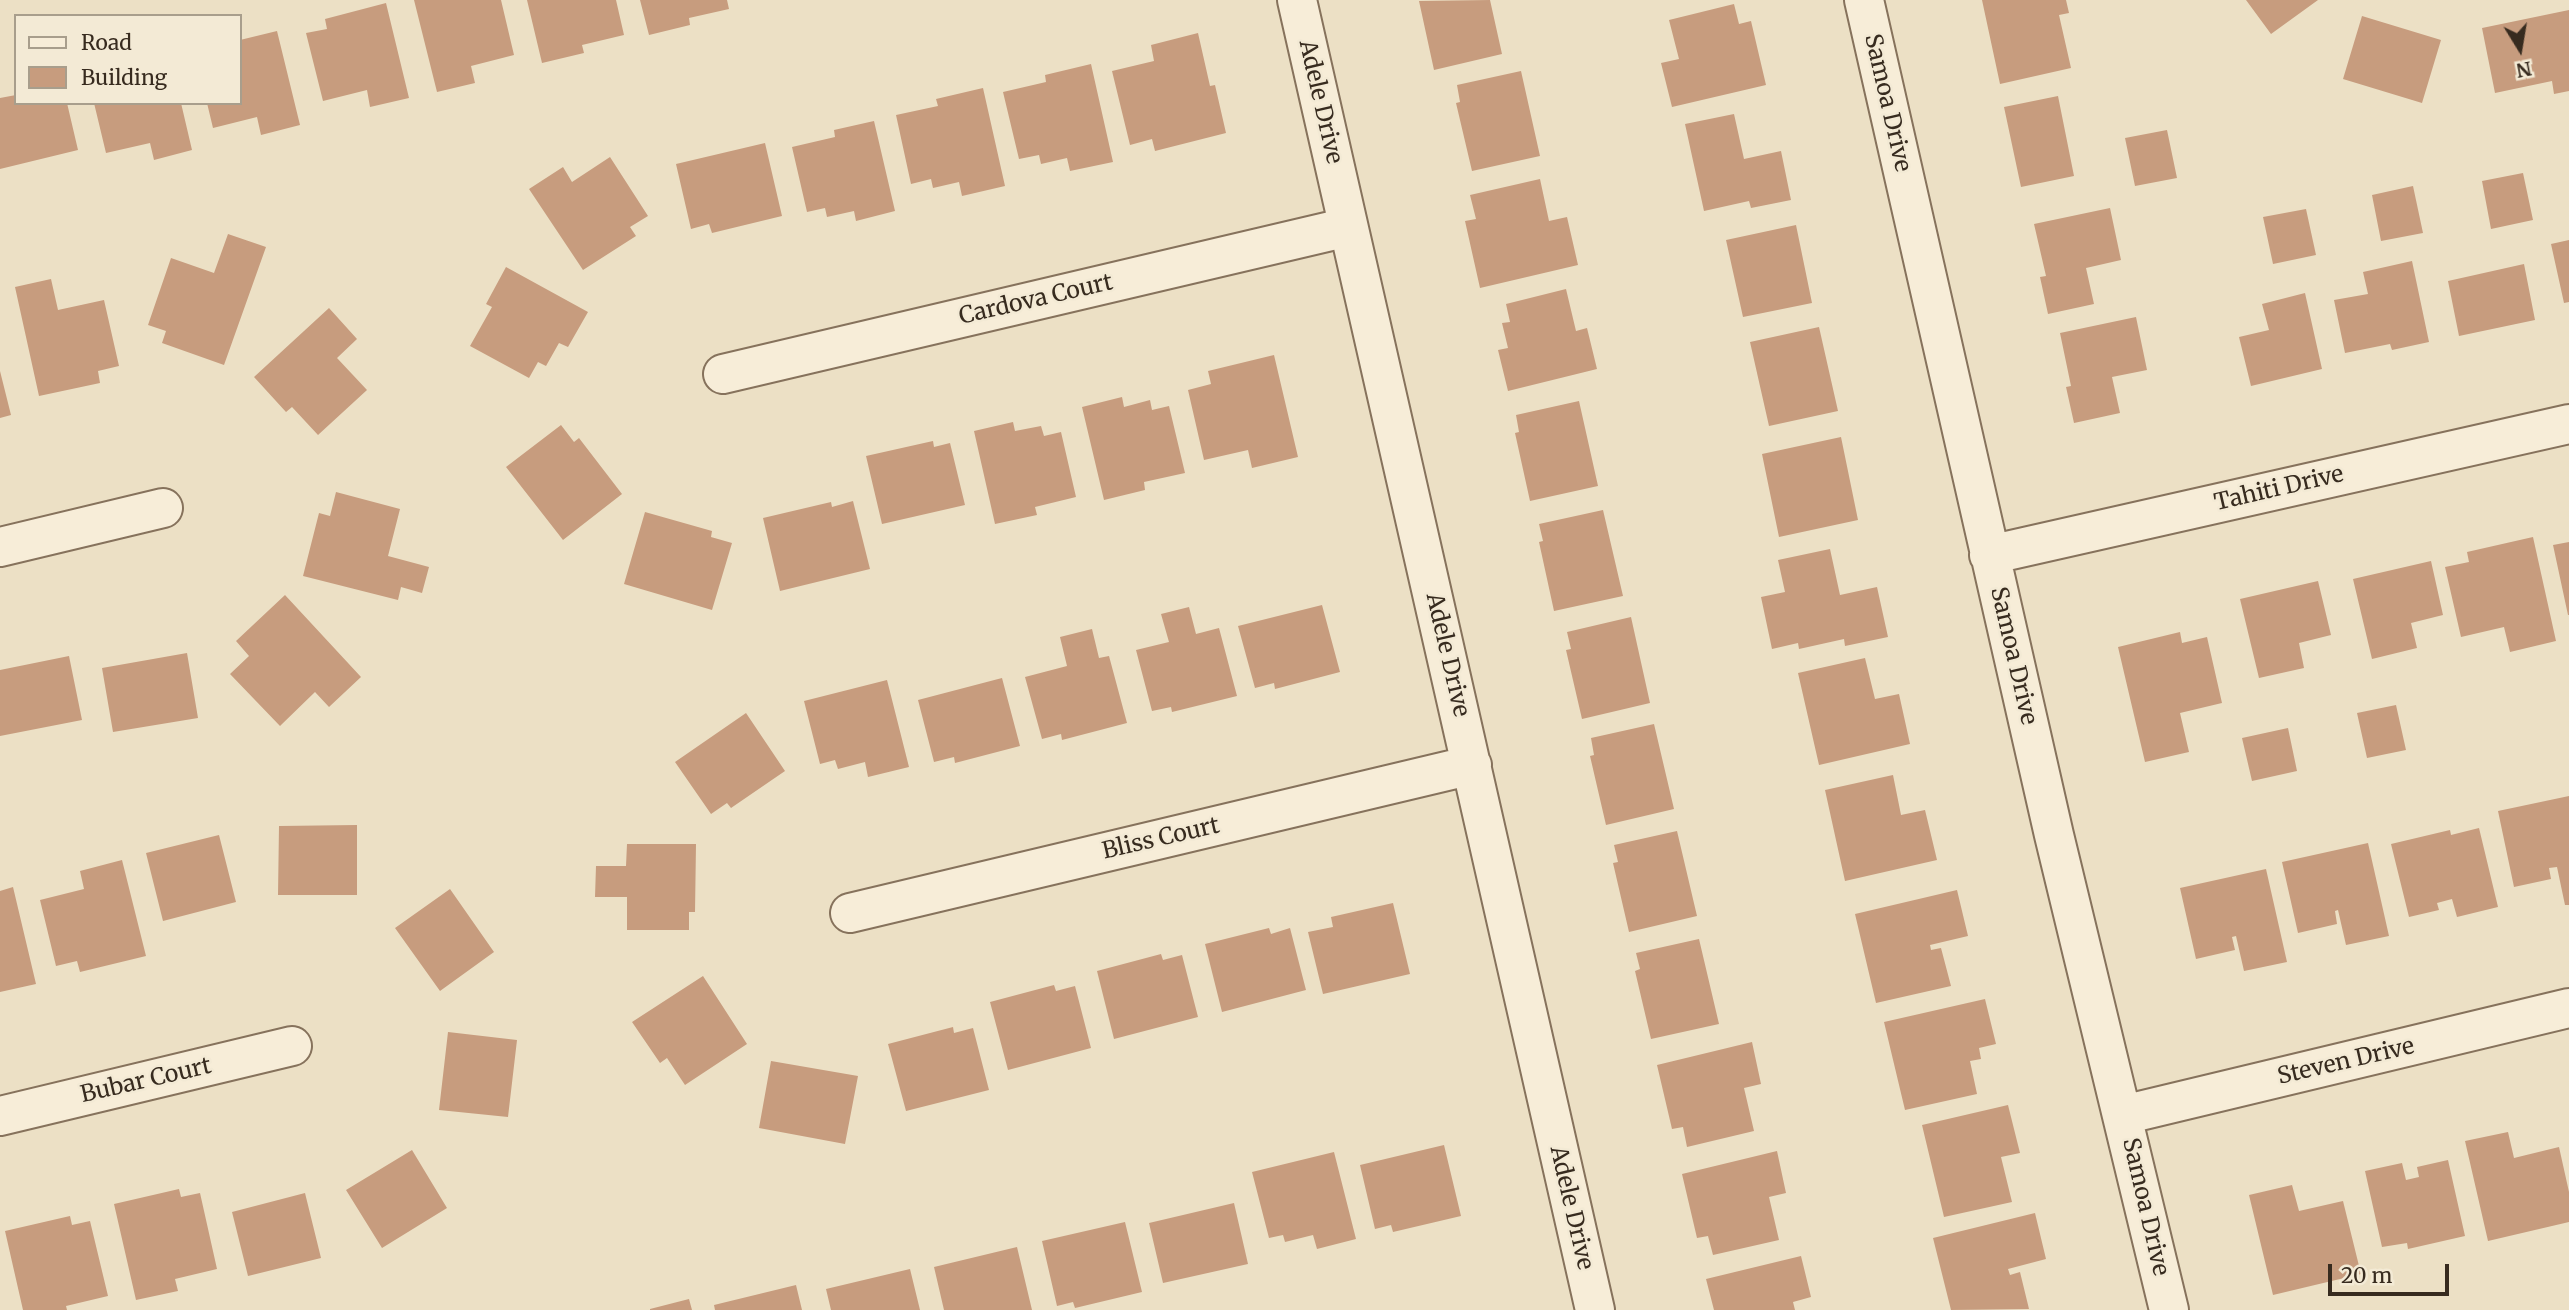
<!DOCTYPE html>
<style>
body{margin:0}
#map{position:relative;width:2569px;height:1310px;overflow:hidden;background:#ece0c5;font-family:Merriweather,serif}
canvas{display:block}
.legend{position:absolute;left:14px;top:14px;width:228px;height:91px;box-sizing:border-box;background:#f3ead5;border:2px solid #a89e8c;margin:0;padding:9px 12px;list-style:none;font-size:21px;color:#372b1f}
.legend li{display:flex;align-items:center;gap:14px;height:35px}
.legend b{width:35px;border:2px solid #a89e8c}
.north{position:absolute;left:2485px;top:14px;width:70px;height:70px;-webkit-text-stroke:5px #f3ead5;paint-order:stroke;rotate:169deg;font-size:19px;font-weight:700;line-height:28px;text-align:center;color:#372b1f}
.north::after{content:'';display:block;margin:auto;width:24px;height:32px;background:#372b1f;clip-path:polygon(50% 0,100% 100%,50% 72%,0 100%)}
.scale{position:absolute;left:2328px;top:1264px;width:121px;height:32px;box-sizing:border-box;border:4px solid #372b1f;border-top:0;padding-left:9px;font-size:21px;line-height:24px;white-space:nowrap;color:#372b1f;-webkit-text-stroke:5px #f3ead5;paint-order:stroke}
</style>
<div id="map">
<canvas width="2569" height="1310"></canvas>
<ul class="legend">
<li><b style="height:9px;background:#f7edd8"></b>Road</li>
<li><b style="height:19px;background:#c79c7e"></b>Building</li>
</ul>
<div class="north">N</div>
<div class="scale">20 m</div>
</div>
<script>
const ctx = document.querySelector('canvas').getContext('2d');
ctx.lineJoin = 'round';
function paint(path, color) {
  ctx.fillStyle = color;
  ctx.fill(path, 'evenodd');
}
function shape(rows) {
  const path = new Path2D();
  for (const r of rows) {
    path.moveTo(r[0], r[1]);
    for (let i = 2; i < r.length; i += 2) path.lineTo(r[i], r[i + 1]);
  }
  return path;
}
function trace(path, color, width, dash) {
  ctx.strokeStyle = color;
  ctx.lineWidth = width;
  ctx.lineCap = dash ? 'butt' : 'round';
  ctx.setLineDash(dash || []);
  ctx.stroke(path);
}
function write(font, color, halo, rows, align = 'center') {
  ctx.font = font + ' Merriweather,serif';
  ctx.lineWidth = 5;
  ctx.setLineDash([]);
  ctx.textBaseline = 'middle';
  ctx.strokeStyle = halo;
  ctx.fillStyle = color;
  for (const [text, x, y, turn = 0] of rows) {
    ctx.save();
    ctx.translate(x, y);
    ctx.rotate((+turn || 0) * Math.PI / 180);
    ctx.textAlign = isNaN(turn) ? turn : align;
    if (halo) ctx.strokeText(text, 0, 0);
    ctx.fillText(text, 0, 0);
    ctx.restore();
  }
}
paint(shape([
 [414,0,501,0,514,55,471,66,475,83,437,92],
 [527,0,616,0,624,35,582,45,584,53,542,63],
 [640,0,727,0,729,9,689,18,690,25,649,35],
 [1490,0,1502,54,1434,70,1419,1],
 [1982,0,2066,0,2069,13,2059,15,2071,68,2000,84],
 [2246,0,2318,0,2271,34],
 [386,3,409,98,370,107,367,90,323,101,306,33,327,29,325,19],
 [1734,4,1739,24,1751,21,1766,85,1672,107,1661,63,1679,59,1669,20],
 [2569,10,2569,91,2554,94,2552,81,2495,93,2482,28],
 [2362,16,2441,40,2422,103,2343,79],
 [277,31,300,125,261,135,257,117,213,128,207,103,240,103,240,40],
 [1198,33,1210,86,1215,85,1226,133,1155,151,1152,139,1130,145,1112,71,1154,61,1151,45],
 [1091,64,1113,162,1070,171,1067,158,1041,164,1039,155,1019,159,1003,92,1046,82,1045,75],
 [1521,71,1540,156,1472,171,1456,103,1460,102,1457,85],
 [983,88,1005,186,962,196,959,182,933,188,931,179,911,184,896,115,938,106,936,99],
 [16,95,16,103,67,103,78,150,0,169,0,98],
 [2058,96,2074,176,2021,187,2004,107],
 [94,103,181,103,192,150,154,160,150,143,106,153],
 [1734,114,1744,159,1781,151,1791,200,1751,208,1749,201,1704,211,1685,124],
 [874,121,895,211,856,221,854,211,827,217,825,208,807,212,792,147,835,137,834,130],
 [2167,130,2177,178,2135,186,2125,138],
 [765,143,782,216,712,233,709,224,691,229,676,164],
 [610,157,648,216,630,227,636,236,583,270,529,189,563,167,572,182],
 [2523,173,2533,220,2491,229,2482,181],
 [1540,179,1549,221,1567,217,1578,265,1480,288,1465,221,1476,219,1470,195],
 [2413,186,2423,233,2381,241,2372,195],
 [2110,208,2121,260,2086,268,2094,304,2048,314,2040,277,2046,276,2034,224],
 [2306,209,2316,255,2273,264,2263,217],
 [1796,225,1812,303,1743,317,1726,240],
 [228,234,266,247,224,365,162,343,166,331,148,325,171,258,214,273],
 [2569,240,2569,302,2564,303,2551,244],
 [2412,261,2429,342,2392,350,2390,344,2345,353,2334,300,2368,294,2363,272],
 [2524,264,2535,320,2459,336,2448,281],
 [506,267,588,312,568,347,559,343,546,366,538,362,529,378,470,346,492,307,486,304],
 [51,279,58,310,104,300,119,366,98,371,100,383,39,396,15,287],
 [1566,289,1576,331,1587,328,1597,369,1508,391,1498,350,1508,348,1502,323,1510,322,1506,304],
 [2305,293,2322,369,2251,386,2239,337,2269,330,2262,304],
 [329,308,357,339,337,358,367,390,318,435,292,407,286,412,254,377],
 [2136,317,2147,370,2112,377,2120,413,2074,423,2066,387,2071,386,2060,333],
 [1819,327,1838,411,1769,426,1750,342],
 [1274,355,1298,457,1252,468,1248,450,1204,460,1188,390,1211,384,1208,371],
 [0,371,11,415,0,418],
 [1122,397,1124,407,1150,400,1152,410,1169,406,1185,473,1144,482,1145,490,1104,500,1082,407],
 [1579,401,1598,486,1530,501,1515,433,1519,432,1516,415],
 [1013,422,1015,431,1041,426,1044,436,1061,432,1076,497,1035,507,1037,515,995,524,974,431],
 [561,425,574,442,579,438,622,494,563,540,506,467],
 [1841,437,1858,520,1779,537,1762,454],
 [933,441,934,447,950,443,965,505,882,524,866,456],
 [336,492,400,509,388,556,429,567,422,593,401,587,398,600,303,576,319,513,330,516],
 [853,501,870,569,780,591,763,518,831,502,832,507],
 [1603,510,1623,596,1554,611,1539,542,1543,541,1539,524],
 [645,512,712,531,711,537,732,543,712,610,624,584],
 [2533,537,2556,641,2510,652,2504,627,2461,637,2445,567,2469,562,2467,552],
 [2569,542,2569,615,2568,615,2553,545],
 [1830,549,1840,595,1877,587,1888,637,1845,646,1844,639,1799,649,1798,643,1772,649,1761,597,1785,592,1778,560],
 [2431,561,2443,615,2411,623,2417,648,2372,659,2353,579],
 [2318,581,2331,635,2299,643,2304,668,2259,678,2240,599],
 [285,595,361,677,329,707,315,692,280,726,230,674,249,656,236,641],
 [1322,605,1340,672,1275,689,1274,683,1255,688,1238,626],
 [1189,607,1196,634,1219,628,1237,696,1172,712,1171,707,1152,711,1136,650,1169,642,1161,614],
 [1631,617,1650,703,1582,719,1566,650,1571,649,1567,632],
 [1092,629,1099,658,1109,656,1127,723,1062,740,1061,734,1042,739,1025,677,1067,666,1060,637],
 [2180,632,2182,643,2207,637,2222,703,2180,713,2189,752,2145,762,2118,647],
 [187,653,198,718,113,732,102,668],
 [69,656,82,720,0,736,0,670],
 [1865,658,1875,699,1899,694,1910,744,1819,765,1798,673],
 [1002,678,1020,746,955,763,954,757,934,762,918,700],
 [887,680,909,767,868,777,865,762,838,769,835,760,820,764,804,701],
 [2396,705,2406,750,2367,758,2357,713],
 [746,713,785,771,731,808,727,803,711,814,675,762],
 [1654,724,1674,809,1606,825,1590,756,1594,755,1591,738],
 [2288,728,2297,771,2252,781,2242,738],
 [1893,775,1901,815,1925,810,1937,860,1845,881,1825,790],
 [2569,796,2569,905,2565,905,2557,867,2549,868,2551,879,2514,887,2498,811],
 [357,825,357,895,278,895,279,826],
 [2479,828,2498,907,2457,917,2452,899,2437,903,2439,910,2409,917,2391,844,2450,830,2451,835],
 [1677,831,1697,916,1629,932,1613,863,1618,862,1614,845],
 [219,835,236,902,163,921,146,853],
 [2368,843,2389,936,2346,945,2338,910,2335,911,2337,924,2298,933,2282,862],
 [627,844,696,844,695,912,689,912,689,930,627,930,627,897,595,897,596,866,626,866],
 [122,860,146,956,80,972,77,961,56,966,40,900,84,889,80,871],
 [2266,869,2287,962,2244,971,2236,936,2232,937,2235,950,2196,959,2180,888],
 [13,887,36,984,0,992,0,891],
 [450,889,494,952,440,991,395,928],
 [1957,890,1968,936,1930,945,1931,950,1941,948,1951,986,1876,1003,1855,914],
 [1393,903,1410,974,1323,994,1308,932,1333,927,1331,917],
 [1269,928,1271,934,1290,928,1306,990,1222,1012,1205,944],
 [1699,939,1719,1024,1651,1039,1635,971,1640,969,1636,953],
 [1161,954,1163,960,1182,955,1198,1017,1114,1039,1097,971],
 [703,976,747,1044,685,1085,667,1058,660,1063,632,1022],
 [1054,985,1056,991,1075,986,1091,1048,1008,1070,990,1002],
 [1985,999,1996,1044,1979,1048,1981,1059,1970,1061,1977,1094,1905,1110,1884,1022],
 [953,1027,954,1033,973,1028,989,1090,906,1111,888,1044],
 [448,1032,517,1040,508,1117,439,1110],
 [1752,1042,1761,1084,1744,1088,1754,1131,1687,1147,1683,1127,1672,1129,1657,1065],
 [771,1061,858,1076,845,1144,759,1128],
 [2008,1105,2020,1153,2001,1157,2012,1202,1944,1217,1922,1125],
 [2508,1132,2514,1158,2559,1147,2569,1192,2569,1222,2488,1241,2465,1141],
 [1444,1145,1461,1216,1393,1232,1391,1225,1375,1229,1360,1165],
 [412,1150,447,1208,382,1248,346,1190],
 [1777,1151,1786,1193,1769,1197,1779,1240,1713,1255,1708,1236,1697,1238,1682,1174],
 [1334,1152,1356,1239,1317,1249,1313,1235,1285,1242,1283,1235,1269,1238,1252,1172],
 [2448,1160,2465,1236,2408,1249,2407,1243,2382,1247,2365,1171,2402,1163,2406,1180,2419,1177,2417,1167],
 [2292,1185,2299,1211,2343,1201,2361,1274,2273,1295,2249,1195],
 [179,1189,181,1197,200,1193,217,1269,175,1279,178,1291,136,1300,114,1204],
 [305,1193,321,1258,248,1276,232,1212],
 [1234,1203,1248,1264,1163,1283,1149,1223],
 [2035,1213,2046,1259,2008,1269,2010,1275,2020,1272,2029,1309,1951,1310,1933,1238],
 [70,1216,72,1225,90,1221,108,1296,66,1306,67,1310,23,1310,5,1231],
 [1125,1222,1142,1292,1075,1308,1073,1302,1057,1306,1042,1241],
 [1017,1247,1032,1310,944,1310,934,1267],
 [1801,1256,1811,1297,1793,1302,1795,1310,1714,1310,1706,1279],
 [910,1269,920,1310,831,1310,826,1289],
 [796,1285,802,1310,715,1310,714,1305],
 [689,1299,692,1310,650,1310,650,1309]
]), '#c79c7e');
const minor = shape([
 [1297,0,1595,1310],
 [1864,0,2054,835,2169,1310],
 [723,374,1348,227],
 [0,547,163,508],
 [1989,555,2569,424],
 [850,913,1472,765],
 [2123,1115,2569,1008],
 [0,1116,292,1046]
]);
trace(minor, '#86725c', 42);
trace(minor, '#f7edd8', 38);
write('23px', '#372b1f', '#f3ead5', [
 ["Adele Drive",1320,102,77],
 ["Samoa Drive",1887,103,77],
 ["Cardova Court",1036,300,-13],
 ["Tahiti Drive",2279,489,-13],
 ["Adele Drive",1447,655,77],
 ["Samoa Drive",2013,656,77],
 ["Bliss Court",1161,839,-13],
 ["Steven Drive",2346,1062,-13],
 ["Bubar Court",146,1081,-13],
 ["Samoa Drive",2145,1207,77],
 ["Adele Drive",1571,1208,77]
]);
</script>
